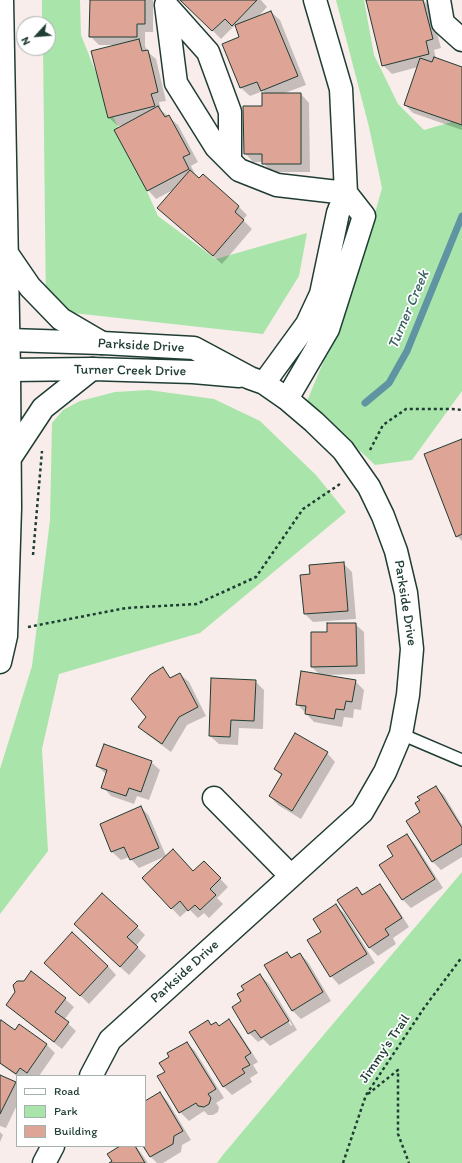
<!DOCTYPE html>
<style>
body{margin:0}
#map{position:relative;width:462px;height:1163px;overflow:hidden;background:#f8edea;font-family:Itim,sans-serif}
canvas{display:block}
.legend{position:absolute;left:16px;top:1075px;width:130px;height:72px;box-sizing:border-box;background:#fff;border:1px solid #a5b1ae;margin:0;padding:5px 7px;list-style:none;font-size:12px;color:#1f3d34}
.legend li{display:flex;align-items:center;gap:8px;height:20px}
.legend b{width:20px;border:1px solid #a5b1ae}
.north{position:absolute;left:16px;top:16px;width:40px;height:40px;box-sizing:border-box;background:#fff;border:1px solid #a5b1ae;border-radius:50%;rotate:244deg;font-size:11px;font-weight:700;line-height:16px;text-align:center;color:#1f3d34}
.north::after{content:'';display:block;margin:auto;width:14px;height:18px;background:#1f3d34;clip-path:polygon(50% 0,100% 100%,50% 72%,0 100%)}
</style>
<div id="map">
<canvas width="462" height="1163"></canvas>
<ul class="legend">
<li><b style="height:5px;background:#fff"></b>Road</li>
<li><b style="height:11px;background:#a9e5ab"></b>Park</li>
<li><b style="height:11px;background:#dea597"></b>Building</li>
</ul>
<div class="north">N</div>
</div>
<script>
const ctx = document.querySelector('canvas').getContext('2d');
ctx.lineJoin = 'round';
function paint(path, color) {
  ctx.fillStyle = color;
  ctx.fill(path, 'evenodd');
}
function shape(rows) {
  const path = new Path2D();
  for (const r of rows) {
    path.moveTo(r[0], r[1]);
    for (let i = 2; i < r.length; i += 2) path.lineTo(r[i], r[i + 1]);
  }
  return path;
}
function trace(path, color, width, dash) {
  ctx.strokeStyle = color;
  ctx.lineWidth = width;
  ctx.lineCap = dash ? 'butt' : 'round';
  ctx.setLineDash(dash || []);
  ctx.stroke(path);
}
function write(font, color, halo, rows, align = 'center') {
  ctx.font = font + ' Itim,sans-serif';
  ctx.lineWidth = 3.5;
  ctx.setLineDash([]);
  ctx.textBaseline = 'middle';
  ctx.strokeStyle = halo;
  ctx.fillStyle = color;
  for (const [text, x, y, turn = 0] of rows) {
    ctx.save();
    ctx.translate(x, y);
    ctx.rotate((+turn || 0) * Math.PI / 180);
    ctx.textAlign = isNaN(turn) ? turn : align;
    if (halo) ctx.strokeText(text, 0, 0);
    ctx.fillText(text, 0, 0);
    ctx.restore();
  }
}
paint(shape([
 [42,0,80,0,81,35,114,118,158,216,216,259,307,233,299,276,263,334,46,310,43,48,48,48,48,24,42,24],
 [336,0,364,0,374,55,398,104,424,130,462,119,462,391,412,460,375,465,307,401,353,291,382,188,369,127],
 [149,390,214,399,260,421,316,475,346,512,200,633,59,674,42,749,48,851,0,914,0,769,32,666,50,520,52,423,63,410,80,401,115,392],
 [462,872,462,1163,217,1163,222,1156,326,1032]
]), '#a9e5ab');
paint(shape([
 [91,0,153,0,153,32,145,32,145,46,148,52,156,59,166,101,159,102,161,110,178,125,198,162,191,166,197,178,199,180,203,176,239,207,247,215,243,220,252,229,222,264,167,216,173,190,156,199,148,190,124,125,118,126,109,118,92,52,115,45,99,45,90,36],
 [182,0,261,0,267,7,257,18,271,12,280,20,306,85,282,94,301,94,309,103,310,172,271,172,263,162,253,162,245,153,263,107,266,94,263,91,250,96,241,88,224,44,241,38,238,30,234,26,221,39],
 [367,0,423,0,430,7,441,48,434,50,436,59,462,68,462,130,413,113,405,105,418,67,392,74,383,65],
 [462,440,462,541,457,536],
 [343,563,352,572,356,619,313,622,305,614,302,576,311,575],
 [355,624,364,632,365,674,324,675,355,681,364,690,361,710,354,709,353,718,344,717,342,727,314,722,297,704,321,676,312,667,328,633],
 [162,669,172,679,180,674,189,682,206,716,187,725,171,752,148,735,139,727,147,717],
 [255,681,264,690,263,729,239,728,238,745,219,744,210,736],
 [327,753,335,762,301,819,278,805,270,796,282,776,275,769],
 [151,762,160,770,149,800,137,796,134,804,111,796,103,787,106,774,97,766],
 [435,787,444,795,462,825,462,857,441,870,433,862,408,821,421,813],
 [141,807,149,816,166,856,193,872,204,862,228,887,217,898,223,904,209,918,204,913,198,918,189,909,180,917,143,878,166,856,139,868,129,857,121,860,112,852,101,824],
 [407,835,415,844,443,888,411,908,403,900,381,865,395,856],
 [379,885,388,894,409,927,393,938,396,944,378,956,369,947,357,888,364,895],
 [336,906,345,914,375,963,339,985,331,976,309,940,322,932],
 [137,927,145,935,136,946,146,956,129,975,83,933],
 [287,953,293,958,300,954,308,962,331,1001,301,1019,292,1010],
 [108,966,116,975,89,1004,54,971],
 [32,973,65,999,74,1007,64,1020,76,1031,62,1049,16,1013,7,1005],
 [260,975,269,984,297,1030,270,1046,263,1039,258,1042,249,1033,242,1001,245,990],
 [265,984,267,984,292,1025,291,1026],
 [229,1020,237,1029,258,1062,253,1065,258,1073,250,1078,252,1082,232,1095,223,1086,212,1026,219,1026],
 [0,1024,15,1031,20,1025,47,1045,55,1053,39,1076,29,1075,17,1076,0,1064],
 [187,1043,195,1051,224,1098,216,1103,219,1107,218,1112,213,1115,208,1115,204,1111,189,1121,180,1112,166,1072,170,1058],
 [0,1076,17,1085,17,1105,6,1128,0,1126],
 [160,1093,168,1102,191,1140,182,1145,181,1152,163,1163,157,1163,151,1157,144,1146,145,1102],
 [0,1132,3,1135,0,1142],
 [122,1146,136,1146,148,1163,111,1163,114,1161]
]), '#0003');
trace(shape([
 [365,403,389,383,407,351,462,216]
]), '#5f95a2', 7);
const building = shape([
 [90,0,145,0,145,24,137,24,137,37,89,37,90,0],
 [180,0,257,0,232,26,225,19,212,31,180,0],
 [366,0,423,0,433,39,426,41,429,54,382,66,366,0],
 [271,11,298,76,261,91,257,82,240,88,222,44,239,37,235,25,271,11],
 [139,39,142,51,148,50,158,92,151,94,155,106,108,118,91,51,139,39],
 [434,57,462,67,462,125,404,105,420,58,432,62,434,57],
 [262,93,301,93,301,164,262,164,262,154,244,154,243,106,262,106,262,93],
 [158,106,165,117,169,115,190,154,183,157,189,169,147,191,114,130,158,106],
 [190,170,199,178,203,174,239,206,235,212,244,220,213,256,157,208,190,170],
 [462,439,462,534,456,537,424,454,462,439],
 [344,562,348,611,304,614,300,575,310,574,309,565,344,562],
 [327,623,356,623,357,666,311,667,311,632,327,632,327,623],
 [163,667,170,678,180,673,198,707,179,717,162,744,138,727,146,717,131,699,150,675,163,667],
 [301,671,356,680,352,702,346,701,344,710,336,709,334,719,305,714,306,706,296,705,301,671],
 [211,678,256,680,254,721,231,720,230,737,209,736,211,678],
 [295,733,328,752,292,811,269,796,282,774,274,769,295,733],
 [104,744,152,761,141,792,129,788,126,796,101,788,107,770,96,766,104,744],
 [436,786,462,828,462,844,432,862,406,821,420,812,415,803,420,800,417,797,436,786],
 [141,806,159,848,130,860,124,847,111,852,100,824,141,806],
 [407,834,435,879,402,900,379,865,393,856,387,846,407,834],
 [173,849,193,871,204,861,221,878,210,889,216,895,200,910,195,905,188,911,180,901,171,909,142,878,173,849],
 [380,884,402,918,385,929,389,935,369,948,337,900,357,887,362,895,380,884],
 [102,893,138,926,127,937,138,947,120,967,74,924,102,893],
 [336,904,367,954,330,977,307,940,321,932,313,919,336,904],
 [72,932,108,966,80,996,44,963,72,932],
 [287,952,291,958,300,953,323,992,292,1011,264,965,287,952],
 [31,971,66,998,55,1012,69,1022,54,1042,6,1005,15,992,13,985,17,981,24,981,31,971],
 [260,974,289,1021,261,1038,255,1030,248,1034,232,1007,241,1001,237,994,244,990,241,986,260,974],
 [229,1019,251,1053,245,1057,250,1065,242,1069,245,1073,223,1087,189,1032,208,1020,211,1025,216,1022,219,1026,229,1019],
 [1,1020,15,1030,19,1024,47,1044,27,1073,20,1068,16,1074,0,1063,0,1022,1,1020],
 [187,1042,216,1089,208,1094,211,1098,209,1104,204,1107,198,1106,196,1103,179,1113,157,1076,165,1072,159,1063,169,1057,167,1053,187,1042],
 [0,1075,16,1082,0,1114,0,1075],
 [160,1092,183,1131,174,1136,173,1144,150,1157,143,1146,145,1146,145,1101,160,1092],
 [120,1146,135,1146,145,1163,109,1163,112,1161,107,1154,120,1146]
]);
paint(building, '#dea597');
trace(building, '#1f3d34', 1);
const service = shape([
 [401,734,462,760]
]);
const minor = shape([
 [439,0,443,23,462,40],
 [230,160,230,112,208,52,166,5,176,83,216,147,239,170,277,185,346,193],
 [9,340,102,343,194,348,250,378,264,383,287,399,314,422,343,450,369,487,383,516,396,551,406,593,412,649,408,695,401,734,385,772,362,812,110,1040,91,1076],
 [9,370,92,369,193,372,239,376],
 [264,383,307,324,321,294,338,213,346,193,341,89,315,0],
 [287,399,328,329,364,216,346,193],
 [214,798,291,876],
 [44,1163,53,1146]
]);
const secondary = shape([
 [6,252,30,287,61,319,102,343],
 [10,458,43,408,92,369],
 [0,662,6,636,10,508,9,370,2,0]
]);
trace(service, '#1f3d34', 14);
trace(minor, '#1f3d34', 25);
trace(secondary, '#1f3d34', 25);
trace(shape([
 [370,450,383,425,406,409,452,409,462,410],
 [33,555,42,451],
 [28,627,126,608,197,604,256,577,303,509,340,484],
 [368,1094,398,1070,398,1134,409,1163],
 [343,1163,366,1095,424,1008,462,957]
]), '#1f3d34', 2.5, [3, 3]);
trace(service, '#fff', 11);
trace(minor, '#fff', 22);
trace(secondary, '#fff', 22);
write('14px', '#1f3d34', '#fff', [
 ["Parkside Drive",141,346,3],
 ["Turner Creek Drive",130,371,1],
 ["Parkside Drive",405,603,81],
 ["Parkside Drive",185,972,-42],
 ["Jimmy's Trail",385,1049,-56]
]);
write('italic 15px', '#3a6262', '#fff', [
 ["Turner Creek",409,310,-67]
]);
</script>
